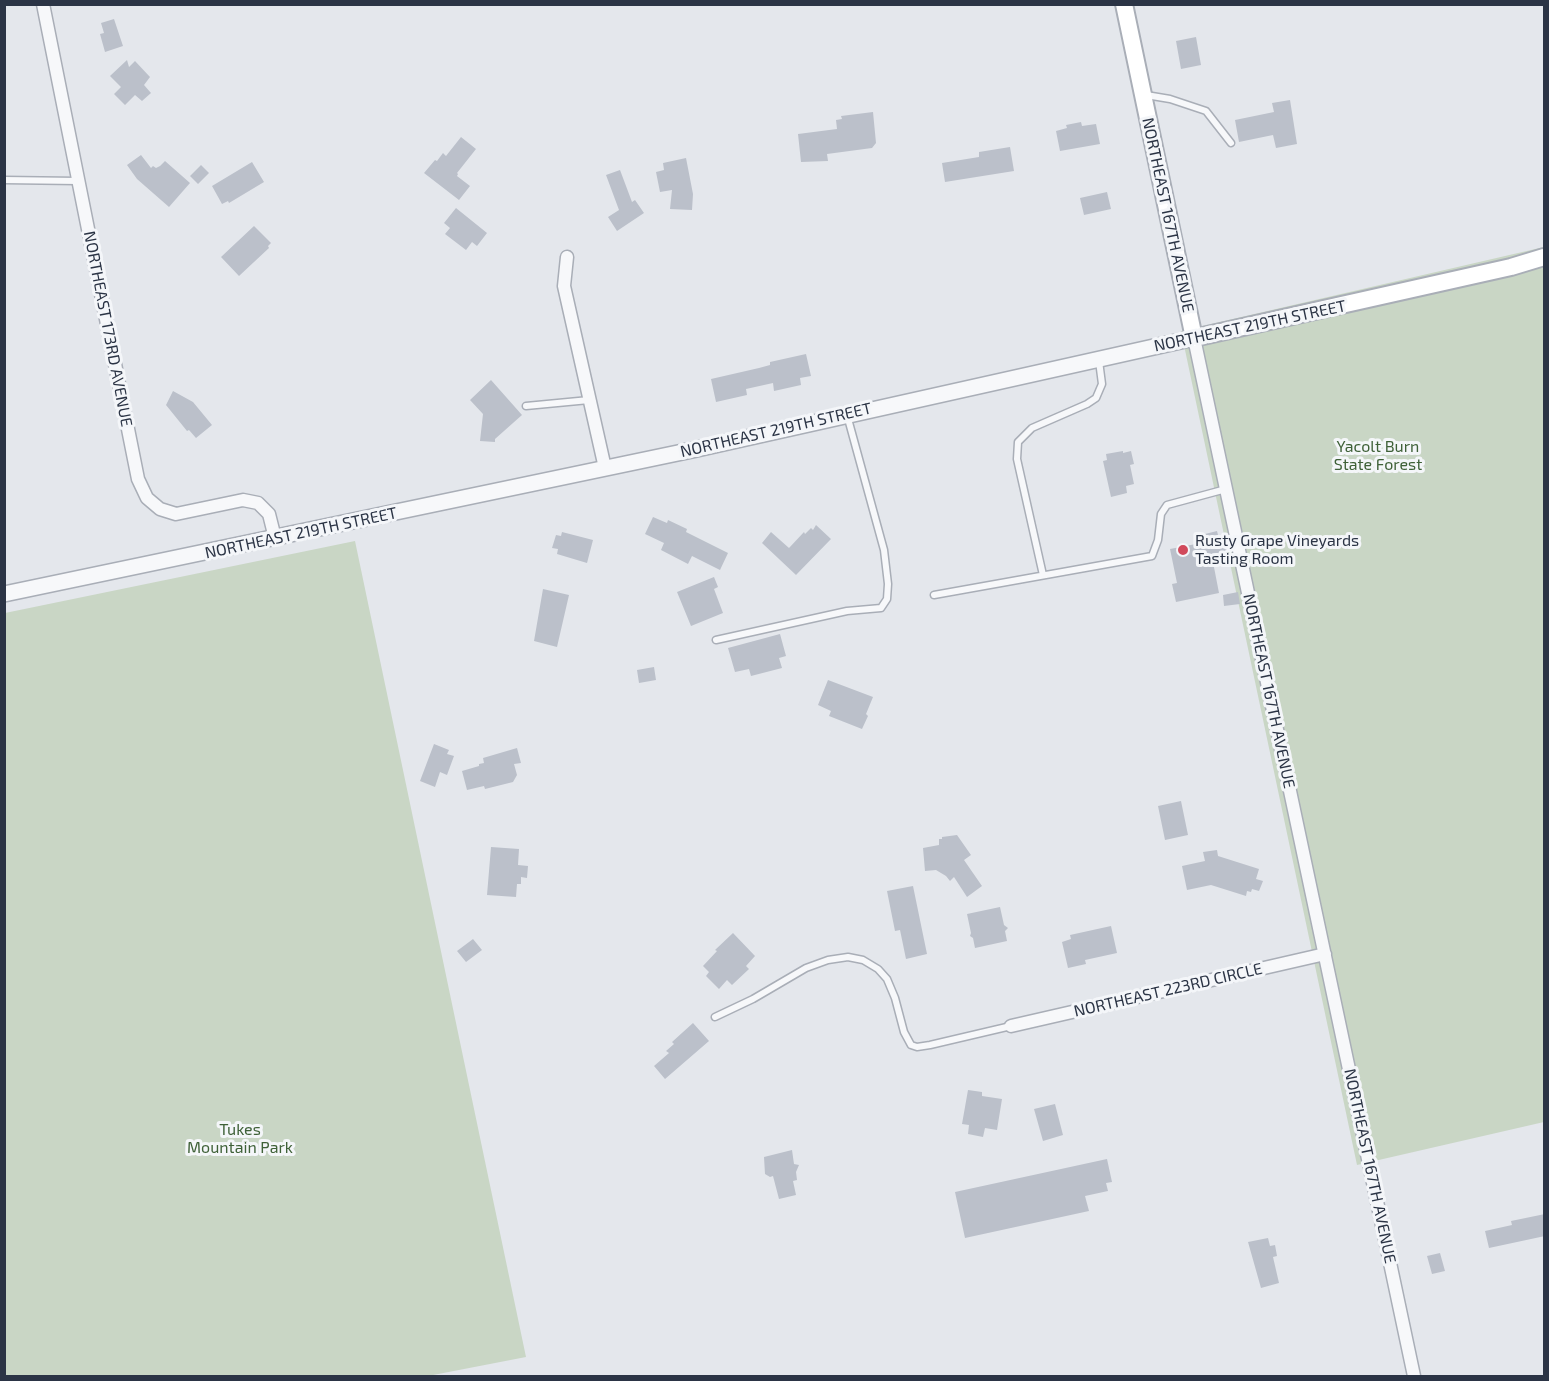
<!DOCTYPE html>
<style>
body{margin:0}
#map{position:relative;width:1549px;height:1381px;overflow:hidden;background:#e4e7ec;font-family:"Exo 2",sans-serif}
canvas{display:block}
.frame{position:absolute;inset:0;border:6px solid #2b3445;pointer-events:none}
</style>
<div id="map">
<canvas width="1549" height="1381"></canvas>
<div class="frame"></div>
</div>
<script>
const ctx = document.querySelector('canvas').getContext('2d');
ctx.lineJoin = 'round';
function paint(path, color) {
  ctx.fillStyle = color;
  ctx.fill(path, 'evenodd');
}
function shape(rows) {
  const path = new Path2D();
  for (const r of rows) {
    path.moveTo(r[0], r[1]);
    for (let i = 2; i < r.length; i += 2) path.lineTo(r[i], r[i + 1]);
  }
  return path;
}
function trace(path, color, width, dash) {
  ctx.strokeStyle = color;
  ctx.lineWidth = width;
  ctx.lineCap = dash ? 'butt' : 'round';
  ctx.setLineDash(dash || []);
  ctx.stroke(path);
}
function write(font, color, halo, rows, align = 'center') {
  ctx.font = font + ' "Exo 2",sans-serif';
  ctx.lineWidth = 6;
  ctx.setLineDash([]);
  ctx.textBaseline = 'middle';
  ctx.strokeStyle = halo;
  ctx.fillStyle = color;
  for (const [text, x, y, turn = 0] of rows) {
    ctx.save();
    ctx.translate(x, y);
    ctx.rotate((+turn || 0) * Math.PI / 180);
    ctx.textAlign = isNaN(turn) ? turn : align;
    if (halo) ctx.strokeText(text, 0, 0);
    ctx.fillText(text, 0, 0);
    ctx.restore();
  }
}
paint(shape([
 [1544,247,1544,1122,1357,1165,1181,331],
 [355,541,526,1357,428,1376,5,1376,5,613]
]), '#c9d6c5');
paint(shape([
 [114,19,123,46,105,52,100,34,104,33,101,23],
 [1196,37,1201,65,1181,69,1176,41],
 [127,60,129,67,135,61,150,77,144,85,151,93,142,101,135,95,125,105,114,94,121,87,110,76],
 [1290,100,1297,144,1276,148,1273,135,1239,142,1235,120,1274,112,1272,103],
 [873,112,876,143,872,148,827,154,828,161,801,162,798,134,837,129,836,120,842,119,841,116],
 [1081,122,1082,126,1096,124,1100,144,1060,151,1056,131,1067,128,1066,125],
 [461,137,476,149,457,173,458,174,457,176,470,186,459,200,424,173,435,160,437,161,443,153,446,156],
 [1010,147,1014,171,945,182,942,163,979,157,979,152],
 [141,155,151,168,153,166,156,168,160,166,165,161,190,183,169,207,137,179,127,165],
 [686,158,693,194,692,210,670,209,672,190,660,192,656,172,664,170,663,163],
 [252,162,264,182,229,203,228,201,222,204,212,186],
 [201,165,209,173,198,184,190,176],
 [620,170,632,202,635,200,644,213,617,231,608,217,619,210,606,175],
 [1107,192,1111,209,1084,215,1080,198],
 [456,208,487,233,477,246,472,242,466,250,445,234,450,228,444,223],
 [254,226,271,243,268,246,269,248,239,276,221,257],
 [806,354,811,376,800,378,801,385,774,391,773,383,746,389,747,395,716,402,711,379,759,368,770,365,770,362],
 [491,380,522,415,495,439,495,442,480,441,483,414,470,400],
 [173,391,193,402,212,425,196,438,189,430,187,431,166,405],
 [1123,451,1123,453,1131,451,1134,464,1130,465,1134,484,1126,486,1127,493,1111,497,1103,461,1107,460,1106,454],
 [653,517,667,523,668,520,687,529,686,532,728,553,720,570,692,556,688,564,661,550,664,543,645,534],
 [816,525,831,539,796,575,762,543,771,532,789,548,804,532,805,534,811,528,813,530],
 [1217,531,1219,539,1224,538,1227,559,1213,562,1219,593,1176,602,1172,584,1177,583,1170,549,1206,542,1205,534],
 [562,532,593,540,587,563,557,554,558,549,552,548,556,535,561,536],
 [714,577,718,587,714,589,723,613,691,626,677,592],
 [543,589,569,595,557,647,534,641],
 [1238,592,1240,604,1224,606,1223,595],
 [780,634,786,656,779,658,782,668,751,676,749,669,735,672,728,648],
 [654,667,656,680,639,683,637,670],
 [828,680,873,697,866,714,868,716,862,729,829,716,831,711,818,705],
 [434,744,449,750,447,754,454,756,447,775,440,772,435,787,420,781],
 [517,748,521,763,514,764,517,775,513,782,485,789,484,786,467,790,462,771,479,766,479,764,484,763,483,758],
 [1181,801,1188,835,1165,840,1158,806],
 [957,835,971,855,964,860,982,886,967,897,954,877,950,881,946,876,936,870,925,871,923,848,939,845,939,839,942,839,942,837],
 [491,847,519,849,518,865,528,866,527,878,521,877,521,884,517,884,516,897,487,895],
 [1217,850,1218,856,1259,869,1256,879,1263,881,1259,891,1252,889,1251,892,1247,891,1246,896,1211,885,1187,890,1182,866,1205,861,1203,852],
 [913,886,927,954,906,959,900,930,895,931,887,891],
 [1000,907,1004,925,1008,928,1005,931,1007,941,975,948,973,938,970,936,971,933,967,914],
 [1111,926,1117,953,1085,960,1086,964,1068,968,1062,942,1071,939,1070,935],
 [733,933,755,956,746,966,749,969,732,985,727,980,719,989,706,976,709,972,703,966,717,951,715,950],
 [473,939,482,950,466,962,457,951],
 [693,1023,709,1041,665,1079,654,1066,669,1053,666,1051,674,1044,672,1042],
 [968,1090,982,1092,982,1096,1002,1099,997,1130,985,1128,983,1137,968,1134,969,1125,962,1124],
 [1055,1104,1063,1135,1043,1141,1034,1109],
 [792,1150,794,1164,799,1165,796,1172,797,1180,793,1181,796,1195,779,1199,773,1176,770,1177,765,1174,764,1157],
 [1107,1159,1112,1182,1106,1183,1108,1191,1085,1196,1089,1211,965,1238,955,1192],
 [1545,1214,1545,1236,1489,1248,1485,1231,1512,1225,1511,1221],
 [1268,1238,1270,1246,1275,1245,1277,1256,1273,1257,1279,1283,1261,1288,1248,1242],
 [1440,1253,1445,1271,1432,1274,1427,1256]
]), '#bbc0ca');
const service = shape([
 [1146,95,1170,99,1206,111,1231,143],
 [4,180,78,181],
 [526,406,589,400],
 [1043,575,1017,459,1018,442,1032,428,1087,404,1096,398,1102,384,1099,361],
 [934,595,1152,556,1158,540,1161,514,1167,505,1226,489],
 [716,640,847,611,881,608,887,599,888,584,884,550,847,415],
 [715,1017,753,999,806,968,828,960,848,957,863,960,878,969,887,979,895,998,904,1032,911,1045,917,1047,930,1045,1011,1026]
]);
const minor = shape([
 [43,4,138,479,147,498,160,509,176,514,243,500,258,503,269,514,275,538],
 [567,257,564,286,605,468],
 [1194,338,1414,1376],
 [1011,1026,1325,954]
]);
const tertiary = shape([
 [4,594,697,449,1194,338]
]);
const secondary = shape([
 [1124,4,1194,338,1511,267,1544,257]
]);
trace(service, '#a9aeb7', 9);
trace(minor, '#a9aeb7', 15);
trace(tertiary, '#a9aeb7', 18);
trace(secondary, '#a9aeb7', 20);
trace(service, '#f7f8fa', 6);
trace(minor, '#f7f8fa', 12);
trace(tertiary, '#f7f8fa', 15);
trace(secondary, '#fff', 16);
for (const [x, y, r, color] of [
 [1183,550,6,"#d1495b"]
]) {
  const dot = new Path2D();
  dot.arc(x, y, r, 0, 2 * Math.PI);
  ctx.fillStyle = color;
  ctx.fill(dot);
  trace(dot, '#f4f6f9', 2);
}
write('16px', '#2b3445', '#f4f6f9', [
 ["NORTHEAST 167TH AVENUE",1168,215,78],
 ["NORTHEAST 219TH STREET",1250,326,-12],
 ["NORTHEAST 173RD AVENUE",108,329,79],
 ["NORTHEAST 219TH STREET",776,430,-13],
 ["NORTHEAST 219TH STREET",301,533,-12],
 ["NORTHEAST 167TH AVENUE",1269,691,78],
 ["NORTHEAST 223RD CIRCLE",1168,990,-13],
 ["NORTHEAST 167TH AVENUE",1370,1166,78]
]);
write('16px', '#3f6138', '#f4f6f9', [
 ["Yacolt Burn",1378,447],
 ["State Forest",1378,465],
 ["Tukes",240,1130],
 ["Mountain Park",240,1148]
]);
write('16px', '#2b3445', '#f4f6f9', [
 ["Rusty Grape Vineyards",1195,541],
 ["Tasting Room",1195,559]
], 'left');
</script>
